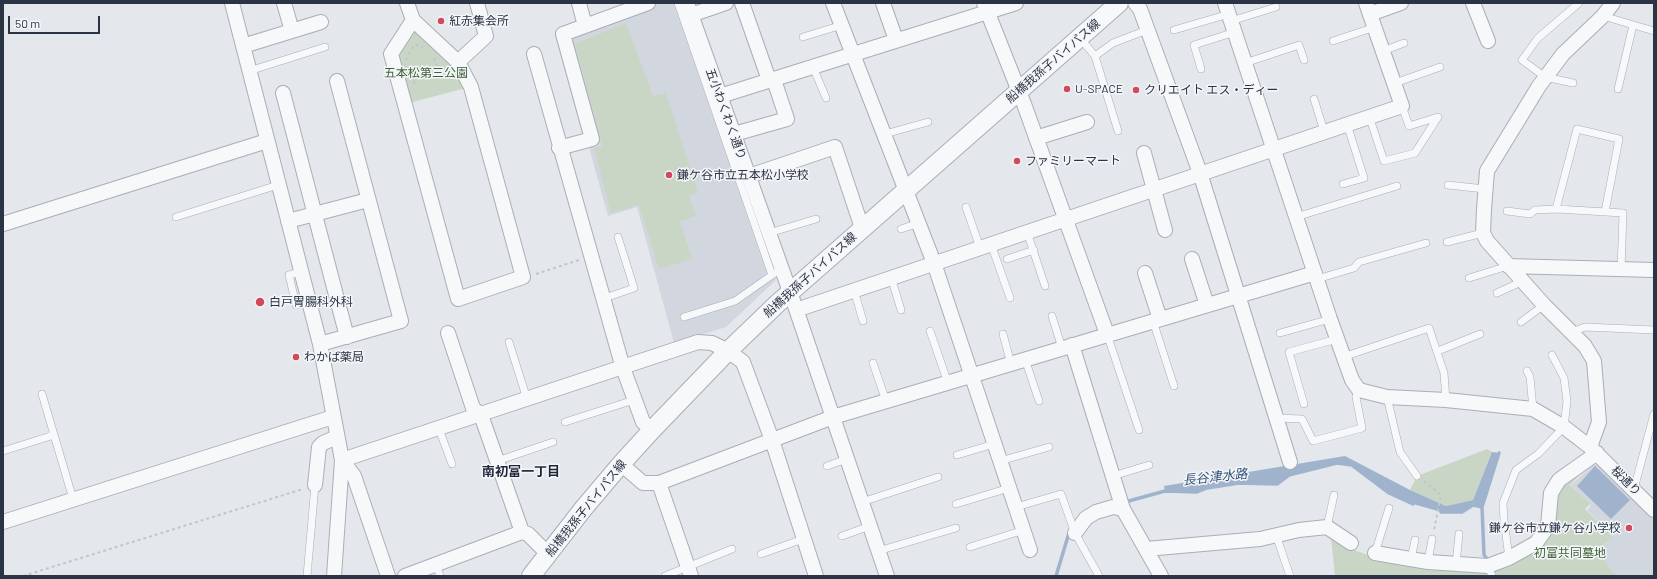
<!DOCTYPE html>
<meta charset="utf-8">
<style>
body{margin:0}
#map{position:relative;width:1657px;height:579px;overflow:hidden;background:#e4e7ec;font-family:Barlow,sans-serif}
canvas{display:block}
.frame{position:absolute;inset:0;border:4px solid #2b3445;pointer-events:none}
.scale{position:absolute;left:8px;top:16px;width:92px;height:18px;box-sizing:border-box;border:2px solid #2b3445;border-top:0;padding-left:5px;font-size:12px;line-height:14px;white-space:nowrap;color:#2b3445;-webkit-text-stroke:3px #f4f6f9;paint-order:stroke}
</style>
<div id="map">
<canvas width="1657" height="579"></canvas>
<div class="frame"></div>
<div class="scale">50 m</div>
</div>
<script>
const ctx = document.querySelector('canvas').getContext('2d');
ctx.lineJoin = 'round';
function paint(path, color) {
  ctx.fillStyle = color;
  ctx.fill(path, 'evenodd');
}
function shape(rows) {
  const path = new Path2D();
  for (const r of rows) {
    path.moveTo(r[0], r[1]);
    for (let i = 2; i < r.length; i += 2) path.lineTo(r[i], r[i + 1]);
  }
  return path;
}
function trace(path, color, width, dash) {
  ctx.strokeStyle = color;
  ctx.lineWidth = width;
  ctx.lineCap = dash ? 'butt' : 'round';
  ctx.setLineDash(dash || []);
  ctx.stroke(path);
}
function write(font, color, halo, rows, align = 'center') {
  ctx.font = font + ' Barlow,"Noto Sans JP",sans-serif';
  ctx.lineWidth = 3;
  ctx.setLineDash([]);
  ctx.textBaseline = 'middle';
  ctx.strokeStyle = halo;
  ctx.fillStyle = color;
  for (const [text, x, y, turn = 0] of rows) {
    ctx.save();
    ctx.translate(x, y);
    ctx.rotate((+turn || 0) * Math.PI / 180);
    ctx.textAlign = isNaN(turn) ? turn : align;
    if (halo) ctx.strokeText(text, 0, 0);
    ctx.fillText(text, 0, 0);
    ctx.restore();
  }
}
paint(shape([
 [659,3,681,3,776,280,726,327,674,343,637,207,608,216,588,144,568,39,571,36],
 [1593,465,1599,465,1647,511,1654,520,1654,576,1616,576,1597,550,1613,537,1587,510,1591,506,1571,485]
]), '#d2d6de');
paint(shape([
 [626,23,653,96,666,93,698,193,689,196,696,216,680,221,692,259,659,269,639,205,611,213,594,148,602,146,575,44],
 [414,31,417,31,453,65,466,88,409,103,396,60,399,51],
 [1487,449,1492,452,1473,500,1446,506,1410,490,1417,476],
 [1593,461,1570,485,1590,504,1585,509,1613,537,1597,550,1616,576,1335,576,1331,537,1351,549,1368,555,1427,566,1479,569,1537,550,1555,494,1563,483]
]), '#c9d6c5');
paint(shape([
 [1492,452,1499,453,1482,507,1473,505,1462,512,1441,512,1413,504,1389,493,1352,466,1337,463,1289,475,1277,484,1239,483,1207,488,1197,492,1165,491,1164,486,1345,456,1410,490,1446,506,1473,500],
 [1595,466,1630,500,1611,519,1577,486]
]), '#9fb4cc');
trace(shape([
 [1125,502,1165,491,1197,492,1207,488,1239,483,1277,484,1289,475,1337,463,1352,465,1389,493,1413,504],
 [1482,507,1499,453],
 [1441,512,1462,512,1473,505,1482,507,1484,555,1488,560,1490,559],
 [1056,576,1069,533]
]), '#9fb4cc', 3.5);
const service = shape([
 [678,3,772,275],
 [1603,16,1654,31],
 [1231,21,1276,7],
 [1174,30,1229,14],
 [803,37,842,25],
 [1080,38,1095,56],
 [1333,41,1375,27],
 [1383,51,1404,43],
 [1245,63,1299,45,1304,60],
 [813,67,826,98],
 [1201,69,1194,45,1235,32],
 [249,71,325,47],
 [1395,83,1440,67],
 [1573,83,1545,77,1522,60,1538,38,1579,3],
 [1618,89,1633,25],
 [1314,99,1324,131],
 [1369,116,1384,161,1415,153,1438,117,1409,126,1402,106],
 [1118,131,1095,56,1113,43,1147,30],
 [885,134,928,122],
 [1343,184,1364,178,1347,124],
 [1448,185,1485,189],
 [966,207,980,248],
 [1556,209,1577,129,1619,139,1605,212],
 [1507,211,1530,214,1535,210,1556,209,1623,213,1621,270],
 [176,217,278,185],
 [1296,217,1397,186],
 [901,229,919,223],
 [1027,232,1045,286],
 [769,233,816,219],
 [1447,242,1483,233],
 [991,244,1010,298],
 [1007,259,1034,250],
 [301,272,289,275,296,305,309,302],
 [891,277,901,310],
 [1469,278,1508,266],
 [1317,279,1354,268,1359,262,1426,243],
 [854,290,863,321],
 [1497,293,1523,281],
 [602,299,634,288,618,237],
 [1052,316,1062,348],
 [684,317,735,301,775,273],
 [1153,321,1174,386],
 [1521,322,1544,305],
 [930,331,948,383],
 [1572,332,1585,327,1654,330],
 [1280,333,1330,319],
 [1003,334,1011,364],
 [1107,334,1139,430],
 [509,342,527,399],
 [1438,351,1480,334],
 [1343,357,1429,328,1444,373,1446,400],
 [1025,359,1039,401],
 [873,363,886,401],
 [1527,371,1530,377,1533,409],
 [42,394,73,499],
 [1387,397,1400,452,1417,476],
 [1304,404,1289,352,1337,339],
 [1277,418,1302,419,1313,441,1362,428,1356,397,1359,390],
 [565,422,634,400],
 [439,429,452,464],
 [3,451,54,435],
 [957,455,994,444],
 [497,461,553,442],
 [1000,461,1049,447],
 [827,466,847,459],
 [1113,476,1149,465],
 [1634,489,1654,414],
 [862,502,938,477],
 [956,504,1009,488],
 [1016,507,1061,494,1075,533,1099,576],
 [1327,527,1334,495],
 [1276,535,1290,576],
 [842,536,870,526],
 [970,547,1024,530],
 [878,551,956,528],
 [1375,553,1389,508],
 [761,554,803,539],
 [1509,558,1504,520,1503,503,1516,470,1538,454,1564,427,1567,401,1564,378,1552,355],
 [1411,559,1415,540],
 [1428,562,1432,539],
 [436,564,440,576],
 [1456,564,1459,534],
 [1488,566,1492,576],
 [307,576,315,485],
 [665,576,732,549]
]);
const minor = shape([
 [232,3,320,344,342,460,334,576],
 [284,3,292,31],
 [407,3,413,20,391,54,458,299,523,277,471,87,458,62,486,36,477,3],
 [579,3,585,26],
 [687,3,795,306,887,576],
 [833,3,934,263,1030,550],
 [883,3,896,40],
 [984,3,1024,104,1107,334],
 [1135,3,1140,9,1200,173,1290,462],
 [1225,3,1330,319,1352,380,1359,390,1387,397,1446,400,1533,409,1564,427,1590,447,1654,510],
 [1473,3,1488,41],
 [1370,14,1401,3],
 [691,15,726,3],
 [413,20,458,62],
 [243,46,321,22],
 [534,54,623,368,643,422,652,430],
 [283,93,347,337],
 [720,96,1016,3],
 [734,134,787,119,775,83,769,80,742,3],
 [1036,138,1087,122],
 [559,148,592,139,563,34,648,3],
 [1144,153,1165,230],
 [749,176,835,147,862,228],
 [288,221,368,200],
 [3,224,267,141],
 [1192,259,1207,305],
 [1508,266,1654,270],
 [1145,273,1160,319],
 [805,307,1402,106,1366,3],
 [448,333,473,408,481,415,522,532],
 [320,344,401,321,337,81],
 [1072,345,1123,509,1161,576],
 [1590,447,1599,422,1594,361,1585,346,1544,305,1487,241,1483,233,1484,209,1487,171,1539,86,1563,54,1603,16,1613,3],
 [621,464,643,483,659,483,833,417,1315,273],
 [659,483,691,576],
 [315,485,319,447,323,443,337,437],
 [3,522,333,417],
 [1075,533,1086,518,1096,512,1113,507,1123,509],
 [1146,549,1260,539,1299,530,1327,527,1351,543],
 [1375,553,1428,562,1488,566,1509,558,1536,543,1548,526,1551,493,1559,480,1597,453],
 [388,576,354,476,342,460,698,342,712,343,728,351,743,362,772,440,816,576],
 [405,576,522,532,528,534,548,554]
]);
const tertiary = shape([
 [531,576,583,509,621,464,652,430,728,351,778,303,1119,3]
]);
trace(service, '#a9aeb7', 8);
trace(minor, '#a9aeb7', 16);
trace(tertiary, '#a9aeb7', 20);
trace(shape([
 [434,58,441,77],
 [406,60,413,47,417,45,423,47],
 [410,70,415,80,413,85],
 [536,274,579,260],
 [1424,481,1441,495,1434,530],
 [23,576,303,489]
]), '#c2c5cb', 2, [3, 3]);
trace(service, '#f7f8fa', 7);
trace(minor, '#f7f8fa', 14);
trace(tertiary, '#f7f8fa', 18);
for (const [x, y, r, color] of [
 [441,21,4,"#d1495b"],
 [1067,89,4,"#d1495b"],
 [1136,90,4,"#d1495b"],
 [1017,161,4,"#d1495b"],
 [669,175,4,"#d1495b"],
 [260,302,5,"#d1495b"],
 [296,357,4,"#d1495b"],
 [1629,528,4,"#d1495b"]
]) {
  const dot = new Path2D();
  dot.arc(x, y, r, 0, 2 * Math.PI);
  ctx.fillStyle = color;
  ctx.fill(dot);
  trace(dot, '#f4f6f9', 1.5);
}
write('12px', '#2b3445', '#f4f6f9', [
 ["紅赤集会所",449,21],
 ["U-SPACE",1075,89],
 ["クリエイト エス・ディー",1144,90],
 ["ファミリーマート",1025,161],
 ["鎌ケ谷市立五本松小学校",677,175],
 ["白戸胃腸科外科",269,302],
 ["わかば薬局",304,357],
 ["鎌ケ谷市立鎌ケ谷小学校",1621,528,"right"]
], 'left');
write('12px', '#2b3445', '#f4f6f9', [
 ["船橋我孫子バイパス線",1053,61,-41],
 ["五小わくわく通り",726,114,70],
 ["船橋我孫子バイパス線",810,275,-42],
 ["桜通り",1626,481,45],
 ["船橋我孫子バイパス線",586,508,-51]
]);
write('12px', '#3f6138', '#f4f6f9', [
 ["五本松第三公園",426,73],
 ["初富共同墓地",1570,553]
]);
write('bold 13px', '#1d2536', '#f4f6f9', [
 ["南初富一丁目",521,472]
]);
write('italic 13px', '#34527a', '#f4f6f9', [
 ["長谷津水路",1215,477,-6]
]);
</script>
